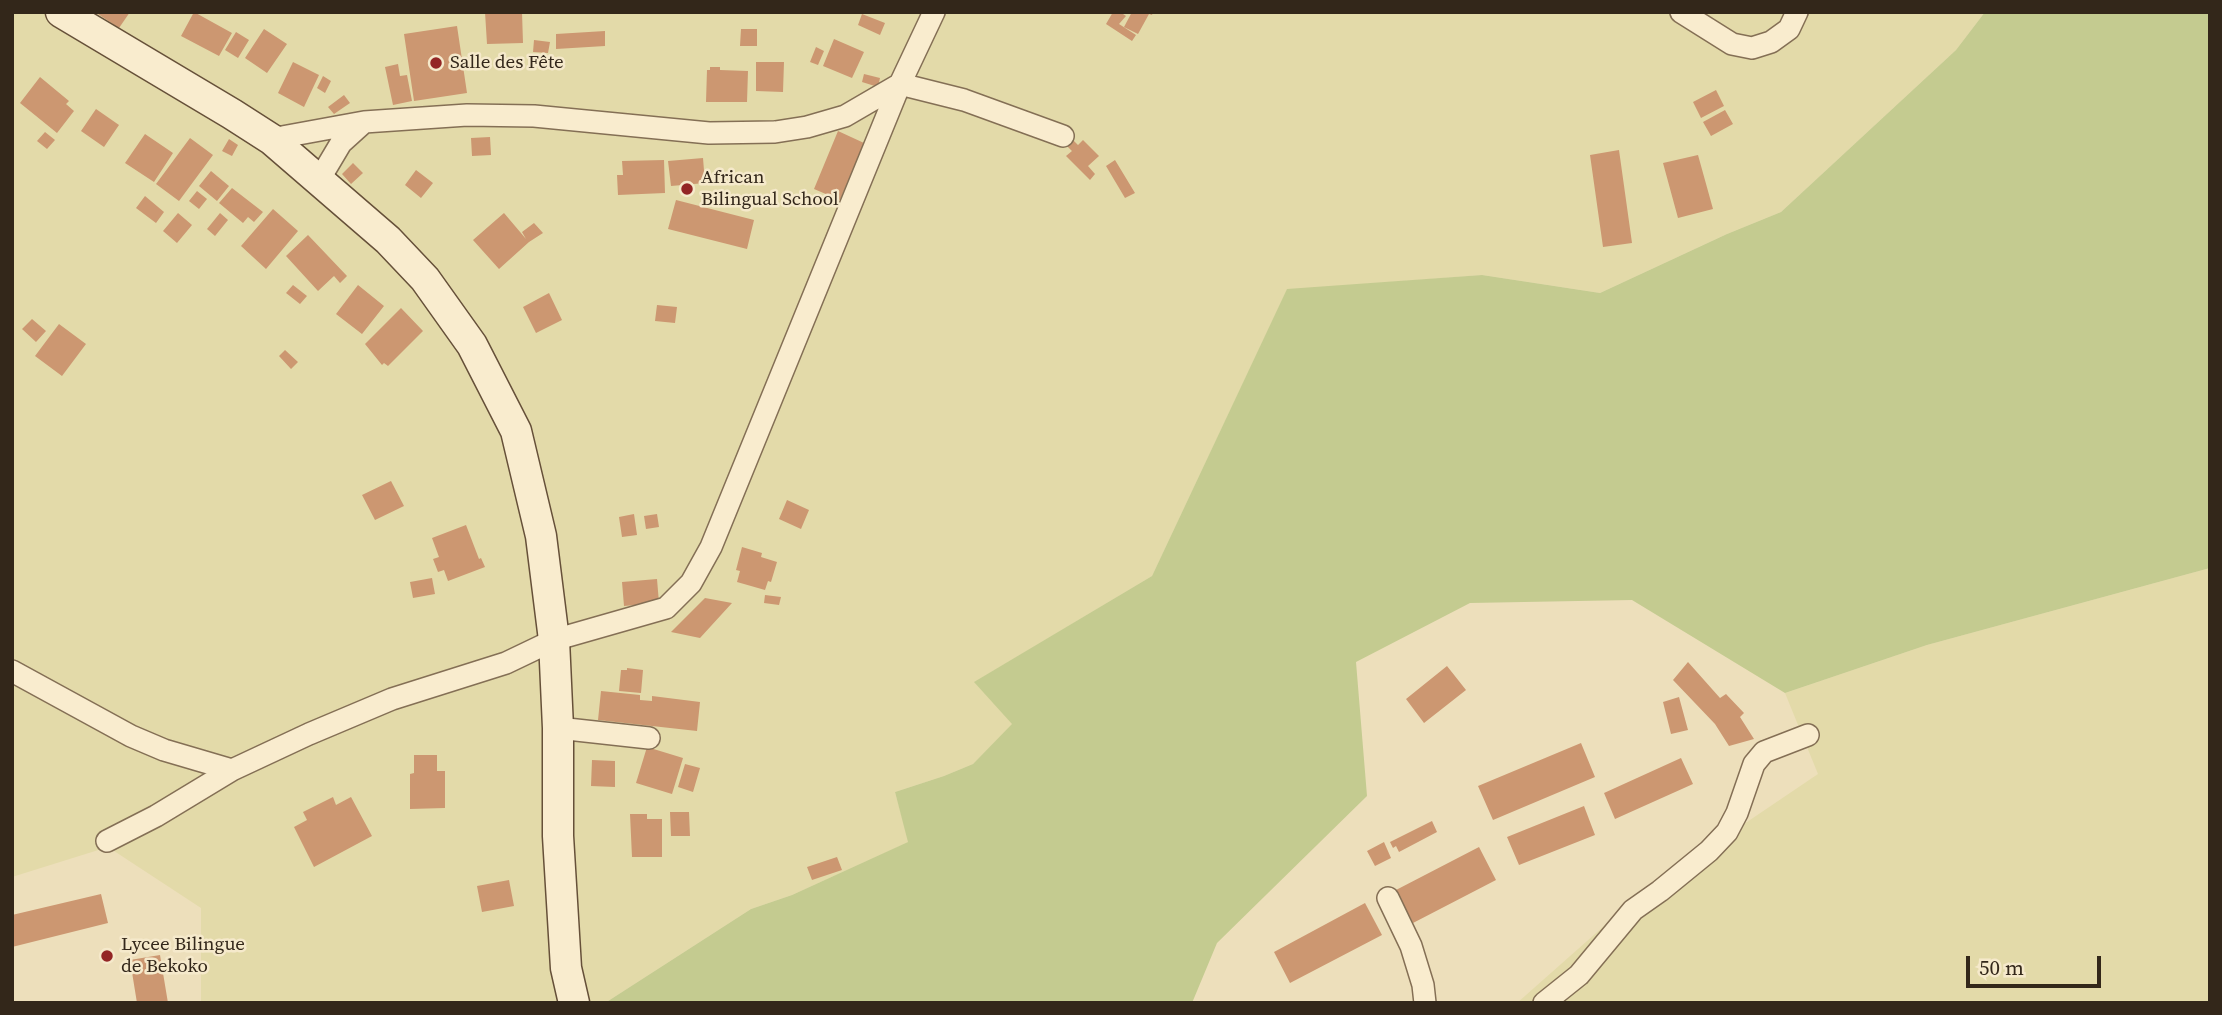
<!DOCTYPE html>
<meta charset="utf-8">
<style>
body{margin:0}
#map{position:relative;width:2222px;height:1015px;overflow:hidden;background:#eddfbb;font-family:"Source Serif 4",serif}
canvas{display:block}
.frame{position:absolute;inset:0;border:14px solid #33271a;pointer-events:none}
.scale{position:absolute;left:1966px;top:956px;width:135px;height:32px;box-sizing:border-box;border:4px solid #33271a;border-top:0;padding-left:9px;font-size:21px;line-height:24px;white-space:nowrap;color:#33271a;-webkit-text-stroke:5px #f5e9cb;paint-order:stroke}
</style>
<div id="map">
<canvas width="2222" height="1015"></canvas>
<div class="frame"></div>
<div class="scale">50 m</div>
</div>
<script>
const ctx = document.querySelector('canvas').getContext('2d');
ctx.lineJoin = 'round';
function paint(path, color) {
  ctx.fillStyle = color;
  ctx.fill(path, 'evenodd');
}
function shape(rows) {
  const path = new Path2D();
  for (const r of rows) {
    path.moveTo(r[0], r[1]);
    for (let i = 2; i < r.length; i += 2) path.lineTo(r[i], r[i + 1]);
  }
  return path;
}
function trace(path, color, width, dash) {
  ctx.strokeStyle = color;
  ctx.lineWidth = width;
  ctx.lineCap = dash ? 'butt' : 'round';
  ctx.setLineDash(dash || []);
  ctx.stroke(path);
}
function write(font, color, halo, rows, align = 'center') {
  ctx.font = font + ' "Source Serif 4",serif';
  ctx.lineWidth = 5;
  ctx.setLineDash([]);
  ctx.textBaseline = 'middle';
  ctx.strokeStyle = halo;
  ctx.fillStyle = color;
  for (const [text, x, y, turn = 0] of rows) {
    ctx.save();
    ctx.translate(x, y);
    ctx.rotate((+turn || 0) * Math.PI / 180);
    ctx.textAlign = isNaN(turn) ? turn : align;
    if (halo) ctx.strokeText(text, 0, 0);
    ctx.fillText(text, 0, 0);
    ctx.restore();
  }
}
paint(shape([
 [12,12,1985,12,1956,50,1781,212,1727,234,1600,293,1482,275,1287,290,1152,576,975,682,1013,724,973,764,944,776,895,792,909,842,792,895,751,909,605,1003,201,1003,201,908,108,847,12,877],
 [2210,568,2210,1003,1517,1003,1639,895,1818,774,1785,693,1927,645]
]), '#e3daa9');
paint(shape([
 [1985,12,2210,12,2210,568,1927,645,1785,693,1632,600,1470,603,1356,662,1367,796,1217,943,1192,1003,605,1003,751,909,792,895,908,842,895,792,944,776,973,764,1012,724,974,682,1152,576,1287,289,1482,275,1600,293,1727,234,1781,212,1956,50]
]), '#c4cb90');
paint(shape([
 [95,12,130,12,119,28],
 [194,12,232,33,219,56,181,36],
 [485,12,522,12,523,43,487,44],
 [1113,12,1120,12,1126,16,1119,24,1136,35,1132,41,1106,24],
 [1132,12,1153,12,1152,15,1149,14,1138,34,1124,27],
 [862,14,885,23,880,35,858,25],
 [457,26,467,93,414,101,404,34],
 [264,29,287,44,267,73,245,58],
 [741,29,757,29,757,46,740,46],
 [605,31,605,46,556,49,556,34],
 [236,32,249,40,238,58,225,50],
 [834,39,864,52,852,78,823,66],
 [534,40,550,42,548,53,533,52],
 [816,47,824,51,818,65,810,62],
 [293,62,319,75,304,107,278,93],
 [756,62,784,62,783,92,756,91],
 [398,64,400,76,407,75,412,101,393,105,385,67],
 [710,67,720,67,720,70,748,71,747,102,706,102,707,70,710,70],
 [864,74,880,78,878,87,862,82],
 [323,76,331,81,325,93,317,88],
 [40,77,69,101,66,104,74,111,57,133,20,103],
 [1716,90,1724,106,1701,118,1693,102],
 [344,95,350,103,334,114,328,107],
 [96,109,119,125,104,147,81,131],
 [1725,110,1733,124,1711,136,1703,122],
 [838,131,864,143,840,200,814,189],
 [45,132,55,140,47,149,37,141],
 [145,134,173,153,154,182,125,163],
 [490,137,491,155,472,156,471,138],
 [190,138,213,155,179,201,156,184],
 [229,139,238,145,232,156,222,151],
 [1073,140,1078,145,1083,140,1099,156,1088,166,1095,174,1090,180,1066,156,1072,151,1067,146],
 [1619,150,1632,243,1603,247,1590,155],
 [1698,155,1713,209,1678,218,1663,163],
 [703,158,705,183,671,186,668,161],
 [664,160,665,193,618,195,617,175,623,175,622,161],
 [1115,160,1135,193,1125,198,1106,166],
 [353,163,363,173,351,184,342,174],
 [416,170,433,183,421,198,405,185],
 [211,171,229,186,217,201,199,186],
 [232,188,263,212,254,222,248,217,243,223,219,203],
 [197,191,207,199,199,209,189,201],
 [145,196,164,212,156,223,136,208],
 [676,200,754,220,747,249,668,229],
 [273,209,298,231,266,269,241,246],
 [178,213,192,225,177,243,163,231],
 [220,213,228,220,215,236,207,229],
 [504,213,526,239,522,232,534,223,543,233,529,242,499,269,473,240],
 [308,235,347,276,340,283,334,276,318,291,286,256],
 [293,285,307,296,300,304,286,293],
 [358,285,384,306,362,334,336,314],
 [549,293,562,320,536,333,523,307],
 [657,305,677,307,675,323,655,321],
 [401,308,423,331,388,366,384,363,382,365,365,344],
 [32,319,46,331,36,342,22,329],
 [59,324,86,344,62,376,35,356],
 [285,350,298,362,291,369,279,356],
 [391,481,404,506,375,520,362,495],
 [787,500,809,510,801,529,779,519],
 [634,514,637,535,622,537,619,517],
 [657,514,659,527,646,529,644,516],
 [466,525,479,559,481,558,485,567,448,581,444,570,438,572,433,559,439,557,432,538],
 [742,547,762,553,761,557,777,562,771,582,768,581,765,590,737,582,740,571,736,570],
 [432,578,435,594,413,598,410,582],
 [657,579,659,603,624,606,622,582],
 [765,595,781,597,779,605,764,603],
 [705,598,732,603,700,638,671,632],
 [1688,662,1720,698,1726,694,1744,713,1740,717,1754,739,1729,746,1715,724,1673,680],
 [1447,666,1466,690,1424,723,1406,699],
 [627,668,643,670,641,693,619,691,621,670,627,670],
 [601,691,640,695,640,700,652,701,652,696,700,702,697,731,598,720],
 [1679,697,1688,730,1671,734,1663,702],
 [1581,743,1595,777,1493,820,1478,786],
 [647,747,683,758,672,794,636,783],
 [414,755,437,755,437,771,445,771,445,808,410,809,410,774,414,773],
 [1681,758,1693,784,1615,819,1604,793],
 [592,760,615,761,615,787,591,786],
 [685,764,700,768,693,792,678,787],
 [333,797,336,805,351,797,372,836,314,867,294,827,307,820,303,812],
 [1584,806,1595,835,1519,865,1507,837],
 [670,812,689,812,690,836,671,836],
 [630,814,647,814,647,819,662,819,662,857,632,857],
 [1432,821,1437,832,1399,852,1396,846,1393,848,1390,842],
 [1384,842,1391,858,1375,866,1367,851],
 [1479,847,1496,880,1413,923,1396,890],
 [837,857,842,870,812,880,807,867],
 [509,880,514,906,482,912,477,886],
 [101,894,108,923,12,947,12,915],
 [1365,903,1382,935,1290,983,1274,952],
 [160,955,168,1003,137,1003,130,960]
]), '#cc9771');
const minor = shape([
 [1681,12,1732,44,1752,48,1771,42,1789,29,1797,12],
 [271,139,364,122,467,115,534,116,709,133,775,132,807,127,845,116,900,84,964,100,1063,136],
 [319,180,341,143,362,124],
 [12,671,131,736,164,750,232,770],
 [558,728,649,738],
 [107,841,156,816,232,770,309,734,392,699,506,663,554,640,666,608,691,583,711,547,900,84,934,12],
 [1388,898,1411,946,1423,985,1425,1003],
 [1544,1003,1579,975,1633,910,1660,891,1709,851,1727,832,1737,813,1754,764,1764,752,1808,735]
]);
const secondary = shape([
 [61,12,232,114,271,139,388,240,425,279,472,345,516,431,541,536,554,640,558,728,558,836,566,968,574,1003]
]);
trace(minor, '#846f55', 24);
trace(secondary, '#665039', 33);
trace(minor, '#f9ecce', 21);
trace(secondary, '#f9ecce', 30);
for (const [x, y, r, color] of [
 [436,63,7,"#932525"],
 [687,189,7,"#932525"],
 [107,956,7,"#932525"]
]) {
  const dot = new Path2D();
  dot.arc(x, y, r, 0, 2 * Math.PI);
  ctx.fillStyle = color;
  ctx.fill(dot);
  trace(dot, '#f5e9cb', 2.5);
}
write('19px', '#33271a', '#f5e9cb', [
 ["Salle des Fête",450,63],
 ["African",701,178],
 ["Bilingual School",701,200],
 ["Lycee Bilingue",121,945],
 ["de Bekoko",121,967]
], 'left');
</script>
